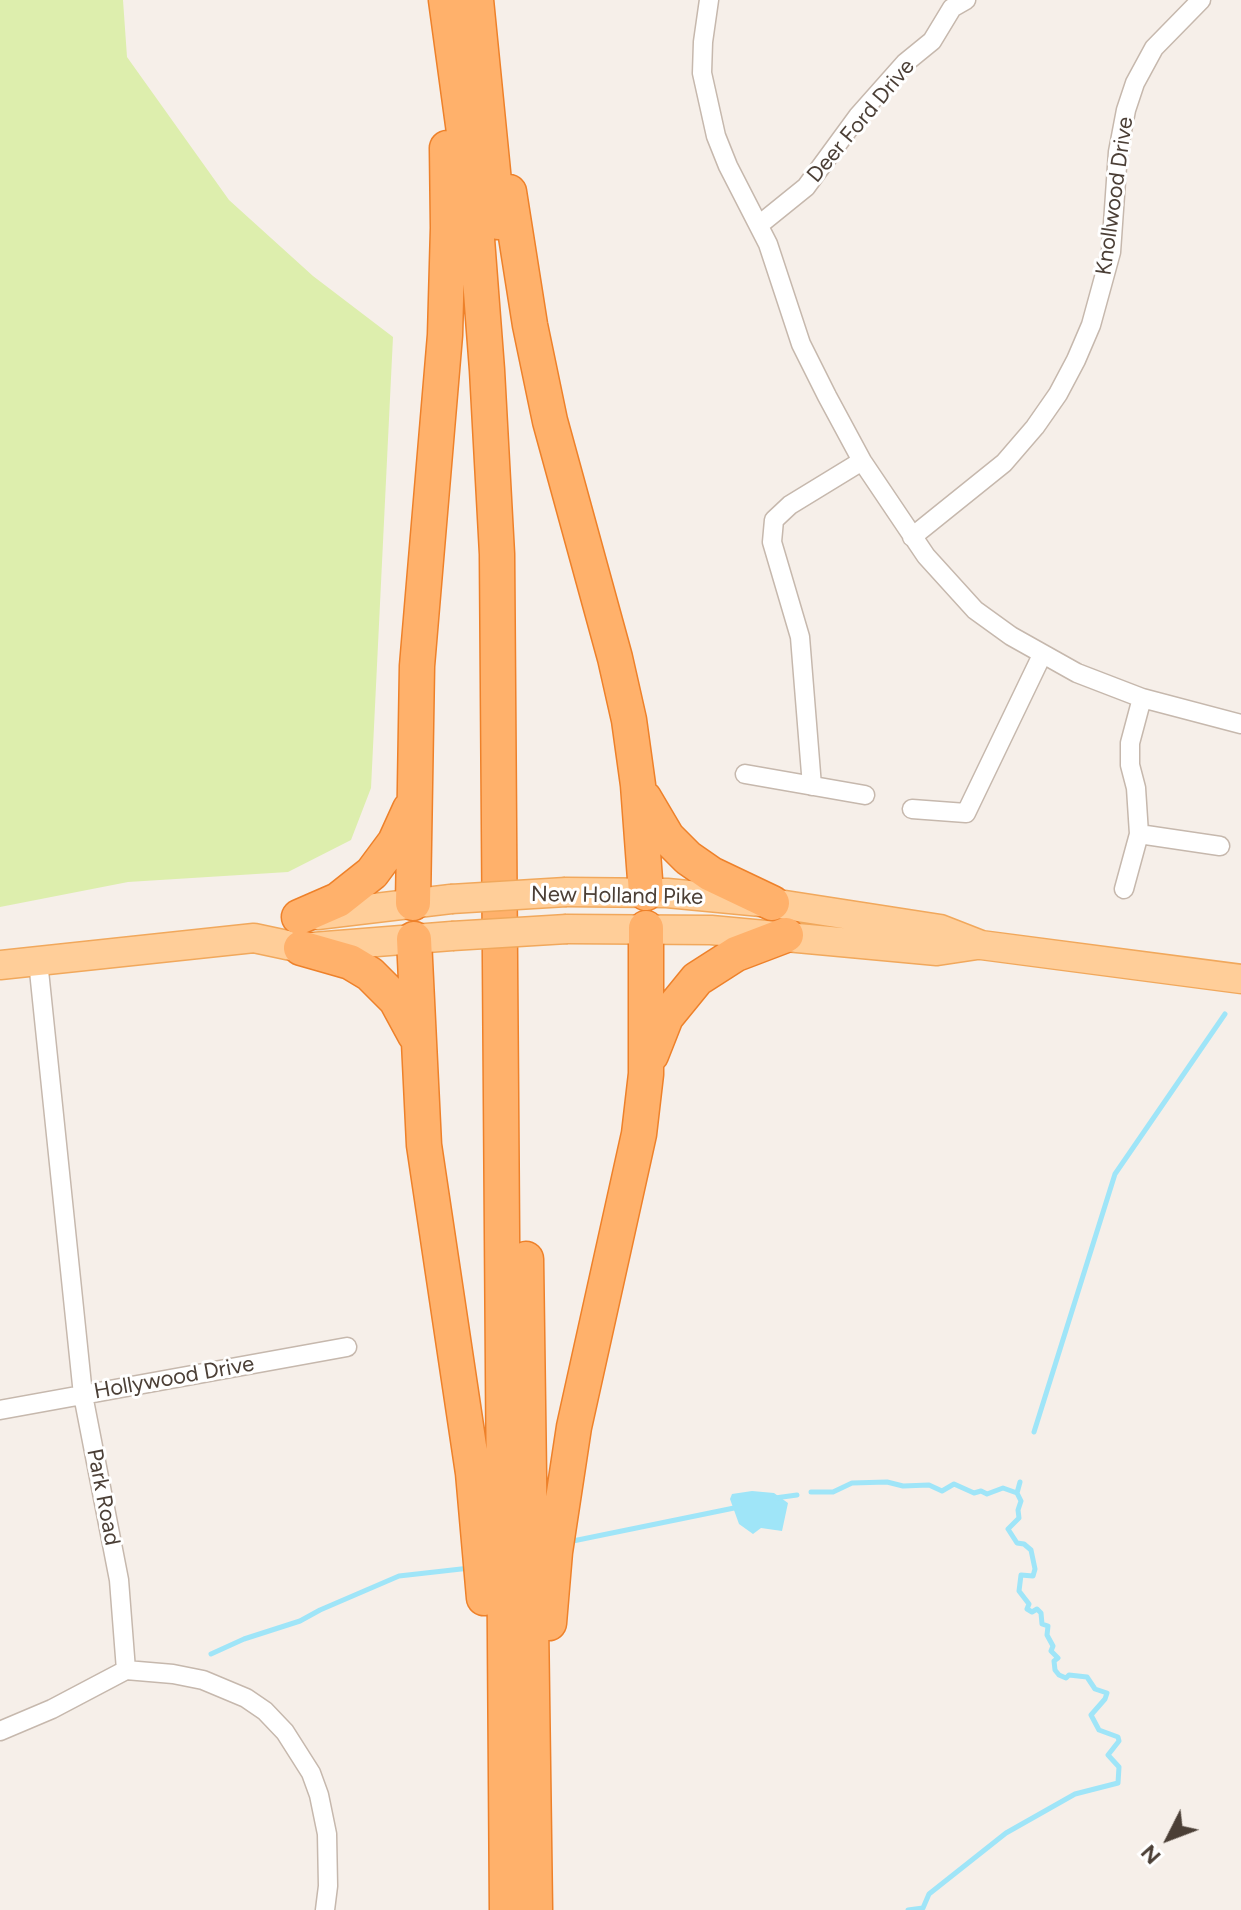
<!DOCTYPE html>
<style>
body{margin:0}
#map{position:relative;width:1241px;height:1910px;overflow:hidden;background:#f6efe9;font-family:Figtree,sans-serif}
canvas{display:block}
.north{position:absolute;left:1129px;top:1798px;width:80px;height:80px;-webkit-text-stroke:6px #fff;paint-order:stroke;rotate:228deg;font-size:22px;font-weight:700;line-height:32px;text-align:center;color:#4b3f36}
.north::after{content:'';display:block;margin:auto;width:28px;height:36px;background:#4b3f36;clip-path:polygon(50% 0,100% 100%,50% 72%,0 100%)}
</style>
<div id="map">
<canvas width="1241" height="1910"></canvas>
<div class="north">N</div>
</div>
<script>
const ctx = document.querySelector('canvas').getContext('2d');
ctx.lineJoin = 'round';
function paint(path, color) {
  ctx.fillStyle = color;
  ctx.fill(path, 'evenodd');
}
function shape(rows) {
  const path = new Path2D();
  for (const r of rows) {
    path.moveTo(r[0], r[1]);
    for (let i = 2; i < r.length; i += 2) path.lineTo(r[i], r[i + 1]);
  }
  return path;
}
function trace(path, color, width, dash) {
  ctx.strokeStyle = color;
  ctx.lineWidth = width;
  ctx.lineCap = dash ? 'butt' : 'round';
  ctx.setLineDash(dash || []);
  ctx.stroke(path);
}
function write(font, color, halo, rows, align = 'center') {
  ctx.font = font + ' Figtree,sans-serif';
  ctx.lineWidth = 6;
  ctx.setLineDash([]);
  ctx.textBaseline = 'middle';
  ctx.strokeStyle = halo;
  ctx.fillStyle = color;
  for (const [text, x, y, turn = 0] of rows) {
    ctx.save();
    ctx.translate(x, y);
    ctx.rotate((+turn || 0) * Math.PI / 180);
    ctx.textAlign = isNaN(turn) ? turn : align;
    if (halo) ctx.strokeText(text, 0, 0);
    ctx.fillText(text, 0, 0);
    ctx.restore();
  }
}
paint(shape([
 [0,0,123,0,127,57,229,200,313,276,393,337,371,788,351,840,288,872,128,882,0,907]
]), '#ddeead');
paint(shape([
 [752,1491,774,1493,788,1503,782,1531,761,1528,753,1534,739,1524,730,1499,732,1494]
]), '#9fe5f8');
trace(shape([
 [1034,1432,1115,1174,1225,1014],
 [811,1492,833,1492,852,1483,887,1482,903,1486,929,1485,942,1491,954,1484,974,1493,981,1491,987,1494,1003,1488,1017,1493],
 [775,1498,797,1495],
 [568,1542,739,1507],
 [211,1654,244,1639,300,1621,320,1610,399,1576,470,1568],
 [908,1910,923,1908,929,1894,1006,1833,1075,1794,1118,1783,1119,1767,1108,1755,1119,1741,1118,1737,1099,1730,1091,1715,1105,1699,1107,1693,1095,1689,1087,1677,1069,1675,1066,1678,1059,1675,1055,1670,1054,1661,1058,1658,1051,1651,1053,1646,1047,1635,1048,1626,1042,1624,1041,1613,1037,1609,1032,1612,1027,1609,1029,1604,1019,1591,1021,1575,1033,1576,1035,1569,1031,1550,1024,1544,1017,1543,1008,1529,1019,1518,1018,1510,1021,1501,1017,1493,1020,1482]
]), '#9fe5f8', 5);
const minor = shape([
 [709,0,703,42,702,73,716,136,728,166,768,244,801,344,827,396,862,461,926,556,975,610,1011,636,1077,673,1142,698,1241,724],
 [759,225,806,187,858,116,905,63,932,41,952,8,966,0],
 [912,537,1004,463,1035,427,1058,394,1076,360,1091,325,1111,252,1118,152,1126,110,1135,83,1154,48,1201,0],
 [745,774,865,795],
 [812,786,800,637,772,542,774,520,790,505,862,461],
 [912,809,966,813,1042,655],
 [1139,834,1220,846],
 [1124,889,1139,834,1136,788,1130,765,1130,743,1142,698],
 [38,961,83,1395,119,1580,126,1670],
 [0,1410,347,1347],
 [0,1731,52,1709,126,1670,173,1674,203,1680,246,1698,265,1711,285,1732,311,1773,319,1795,327,1834,328,1886,325,1910]
]);
const primary = shape([
 [566,892,667,893,772,903,940,929,981,945,1241,979],
 [317,915,451,899],
 [567,929,711,930,937,951,977,945],
 [0,965,254,938,301,948,452,936]
]);
const motorway = shape([
 [446,0,475,213,487,370,497,554,507,1910],
 [476,0,498,222],
 [509,192,530,325,550,421,615,658,629,720,638,785,646,893],
 [644,798,667,837,688,858,711,874,772,903],
 [413,903,417,666,445,335,448,228,447,148],
 [299,917,338,900,372,873,395,842,410,809],
 [414,939,424,1145,473,1473,484,1598],
 [301,948,350,962,370,974,396,1000,415,1035],
 [651,1055,666,1017,697,979,736,954,786,935],
 [526,1259,535,1910],
 [549,1623,555,1552,574,1427,639,1134,646,1074,646,928]
]);
trace(minor, '#c6b8ad', 21);
trace(primary, '#f1a85c', 31);
trace(motorway, '#ee812a', 37);
trace(minor, '#fff', 18);
trace(primary, '#ffce99', 28);
trace(motorway, '#ffb16b', 34);
const primaryBridge = shape([
 [451,899,566,892],
 [452,936,567,929]
]);
trace(primaryBridge, '#f1a85c', 31, []);
trace(primaryBridge, '#ffce99', 28);
write('22px', '#4b3f36', '#fff', [
 ["Deer Ford Drive",861,121,-50],
 ["Knollwood Drive",1115,196,-82],
 ["New Holland Pike",617,896,1],
 ["Hollywood Drive",174,1378,-10],
 ["Park Road",103,1497,79]
]);
</script>
